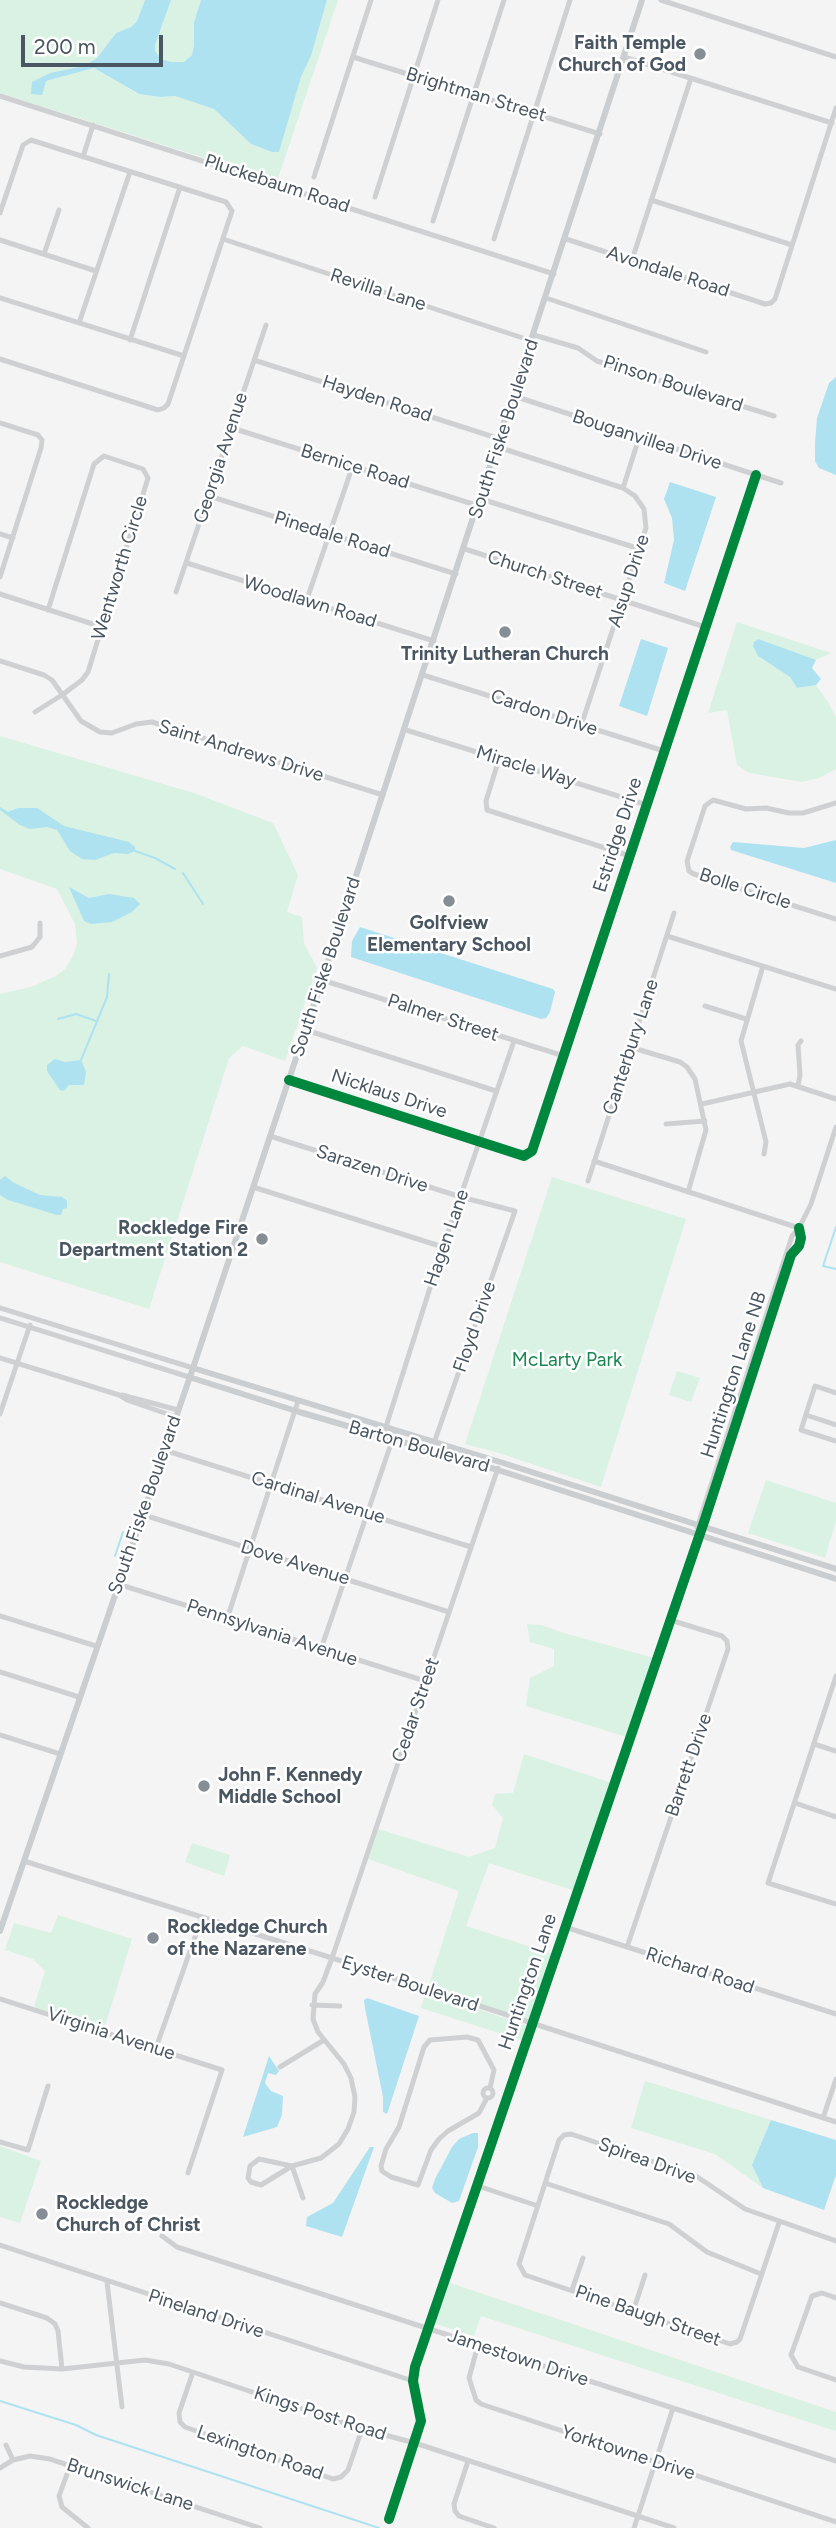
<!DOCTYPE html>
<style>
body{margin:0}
#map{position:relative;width:836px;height:2528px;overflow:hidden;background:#f4f4f4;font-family:Figtree,sans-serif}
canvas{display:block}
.scale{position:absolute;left:21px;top:35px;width:142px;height:32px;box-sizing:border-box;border:4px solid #4a5661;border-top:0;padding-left:9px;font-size:21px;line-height:24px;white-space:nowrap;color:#4a5661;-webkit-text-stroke:5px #fff;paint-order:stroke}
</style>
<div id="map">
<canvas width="836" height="2528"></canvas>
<div class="scale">200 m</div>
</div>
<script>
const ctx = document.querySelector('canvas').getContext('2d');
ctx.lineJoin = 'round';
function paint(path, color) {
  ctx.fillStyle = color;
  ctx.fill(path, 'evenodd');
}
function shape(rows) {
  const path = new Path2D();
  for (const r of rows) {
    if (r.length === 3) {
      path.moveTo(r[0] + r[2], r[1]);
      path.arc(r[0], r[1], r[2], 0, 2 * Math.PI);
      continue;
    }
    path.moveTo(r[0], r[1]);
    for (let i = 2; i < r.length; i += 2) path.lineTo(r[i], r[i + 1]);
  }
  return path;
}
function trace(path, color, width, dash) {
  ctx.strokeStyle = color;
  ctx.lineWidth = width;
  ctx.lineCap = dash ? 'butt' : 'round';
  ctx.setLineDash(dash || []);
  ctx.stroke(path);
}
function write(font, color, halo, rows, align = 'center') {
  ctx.font = font + ' Figtree,sans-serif';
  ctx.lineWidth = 5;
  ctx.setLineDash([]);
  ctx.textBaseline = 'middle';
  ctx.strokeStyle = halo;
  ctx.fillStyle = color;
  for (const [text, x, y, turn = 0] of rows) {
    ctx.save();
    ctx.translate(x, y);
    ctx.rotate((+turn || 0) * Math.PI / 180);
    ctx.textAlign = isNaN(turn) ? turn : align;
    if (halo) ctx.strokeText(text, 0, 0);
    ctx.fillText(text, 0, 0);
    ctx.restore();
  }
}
paint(shape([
 [0,0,145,0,137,21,131,27,116,33,97,58,84,66,46,81,94,68,138,94,160,97,175,96,214,109,251,144,272,152,279,151,301,77,311,56,327,0,338,0,277,181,0,93],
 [171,0,201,0,194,22,194,44,192,55,184,62,171,62,161,59,155,52,155,45],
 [737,622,831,653,816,660,758,656,790,677,797,688,816,685,828,702,836,717,836,769,819,778,802,782,749,773,737,765,727,710,708,713],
 [0,736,194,793,273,823,298,875,287,912,302,917,304,943,317,968,285,1061,243,1046,229,1058,149,1309,0,1262,0,994,31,987,56,976,65,969,73,956,77,944,75,924,57,889,0,869],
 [552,1177,686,1219,601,1487,499,1453,465,1444],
 [677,1371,700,1378,691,1402,669,1395],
 [766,1480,836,1503,836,1521,825,1558,748,1533],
 [527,1624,541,1625,564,1633,654,1658,627,1737,526,1706,530,1678,554,1666,554,1649,530,1642],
 [524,1754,612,1783,575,1891,489,1863,466,1926,553,1954,530,2021,428,1987,459,1891,368,1859,378,1829,469,1857,495,1848,503,1818,492,1805,495,1794,513,1793],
 [192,1843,230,1855,224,1876,185,1862],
 [58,1915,132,1939,104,2029,34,2007,45,1971,33,1959,5,1950,14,1923,51,1933],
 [426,1992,528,2026,524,2041,421,2008],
 [645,2081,771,2120,752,2165,763,2188,715,2154,631,2128],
 [0,2146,41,2161,20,2223,0,2217],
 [447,2282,836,2412,836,2431,481,2316,474,2336,433,2323]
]), '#d9f2e3');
paint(shape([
 [145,0,171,0,155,45,155,51,161,59,171,62,184,62,192,55,194,44,194,22,201,0,327,0,311,56,301,77,279,152,272,152,251,144,214,109,175,96,160,97,139,94,94,68,46,81,42,95,31,94,32,82,50,73,84,66,97,58,116,33,131,27,137,21],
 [836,377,836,475,819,468,815,461,815,443,817,418,829,383],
 [670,482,716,497,685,591,664,583,674,540,672,518,664,499],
 [641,639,668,648,647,716,619,706],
 [758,639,816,660,812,668,821,679,816,685,797,688,790,677,758,656,753,646,754,642],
 [0,807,8,812,18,808,37,808,64,826,129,842,135,847,135,851,128,854,114,853,95,860,82,859,70,851,57,830,47,827,30,829,20,825,0,810],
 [836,840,836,883,731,850,730,847,733,842,804,848],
 [69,887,89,898,109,894,134,898,140,904,132,912,112,922,91,924,84,921],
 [360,927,553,989,555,992,550,1012,546,1018,541,1019,351,957,352,941],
 [55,1059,65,1062,81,1060,86,1072,84,1085,69,1085,64,1091,60,1090,47,1071,47,1065],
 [5,1176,14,1183,40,1195,62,1197,67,1201,67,1208,63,1209,61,1215,57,1215,8,1200,0,1195,0,1180],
 [367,1998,419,2016,387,2114,383,2112,383,2097,365,2008,364,2000],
 [269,2056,279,2071,276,2075,268,2073,265,2083,271,2091,283,2096,282,2115,277,2127,243,2137],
 [771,2120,836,2140,836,2175,824,2210,763,2188,752,2165],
 [473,2133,478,2133,478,2147,459,2201,452,2203,435,2193,432,2188,435,2179,452,2147,459,2139],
 [370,2147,374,2147,342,2237,306,2226,307,2217,333,2203]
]), '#aee2f0');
trace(shape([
 [135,851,155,858,175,869],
 [183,873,203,904],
 [58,1019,76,1014,96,1021],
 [81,1060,107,997,109,974],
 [836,1227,823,1266,836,1269],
 [115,1556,123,1532],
 [0,2401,76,2425,96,2435,379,2528]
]), '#aee2f0', 2);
trace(shape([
 [661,0,836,57],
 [353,57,600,134],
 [624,57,832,123],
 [0,96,554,274],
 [83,157,93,125],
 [314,177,371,0],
 [375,197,438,0],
 [651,200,792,245],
 [0,213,23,145,31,140,226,202,232,211,168,404,164,408,158,410,0,359],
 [433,221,504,0],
 [223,239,532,341],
 [494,239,570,0],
 [566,239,765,304,771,303,775,299,836,108],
 [0,240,96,271],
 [44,254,59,210],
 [632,260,691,78],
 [0,298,184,356],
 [546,298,706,352],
 [79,323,130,172],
 [534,335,578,348,597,361,774,416],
 [130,340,180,187],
 [254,360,500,439],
 [514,396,781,483],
 [0,423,38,435,42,440,41,448,0,577],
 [232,428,479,506],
 [498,447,623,488,635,496,644,509,646,528,581,726],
 [623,488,639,438],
 [209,496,456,574],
 [481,499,640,549],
 [0,534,13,538],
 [465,549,705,627],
 [187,563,434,641],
 [176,592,266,325],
 [0,594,102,627],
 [306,602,353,465],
 [0,661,44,675,52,680,81,721,100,732,112,733,136,724,152,722,383,795],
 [423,675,664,751],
 [35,712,62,695,82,680,88,672,148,478,143,469,104,456,94,464,48,610],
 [406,730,647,805],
 [499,759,486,801,487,810,630,856],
 [836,803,803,813,789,813,766,808,746,809,713,800,705,806,687,861,689,871,694,874,836,919],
 [667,936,836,989],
 [0,956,32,947,40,937,40,923],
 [763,966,741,1041,766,1142,764,1154],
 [322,980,564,1056],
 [705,1006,746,1019],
 [306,1030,496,1091],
 [630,1047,680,1062,687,1067,695,1079,706,1130,688,1192],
 [289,1080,524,1156,532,1151,756,475],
 [798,1085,800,1075,798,1045,801,1041],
 [702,1104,790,1084,836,1099],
 [666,1124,705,1121],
 [270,1136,461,1197,515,1211,434,1443],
 [594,1161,799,1228],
 [588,1181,674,913],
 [253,1187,443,1247],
 [0,1308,193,1368],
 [0,1318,189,1377],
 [0,1358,119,1395,127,1400,176,1417],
 [836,1393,815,1386,801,1430,836,1441],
 [122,1395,178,1410],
 [0,1414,30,1325],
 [806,1415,836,1425],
 [383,1436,443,1247,514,1041],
 [164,1450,471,1547],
 [141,1514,449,1612],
 [697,1528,792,1236,799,1228,811,1204,836,1127],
 [118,1584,425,1681],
 [0,1616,96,1646],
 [227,1619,298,1401],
 [321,1649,395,1432],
 [0,1672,79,1697],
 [836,1676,768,1883,836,1904],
 [0,1735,60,1754],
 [814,1744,836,1751],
 [795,1803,836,1817],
 [24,1861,332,1958,836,2122],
 [565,1927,836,2014],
 [627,1947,728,1649,727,1641,722,1636,670,1620],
 [0,1999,222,2070,188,2173],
 [312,2005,340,2006],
 [156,2048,202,1917],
 [280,2067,324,2040],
 [488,2093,5],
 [487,2098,479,2113,448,2131,439,2139,431,2150,418,2185,391,2177,382,2171,381,2166,386,2149,399,2127,424,2047,430,2040,467,2037,478,2040,494,2070,490,2088],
 [823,2118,836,2079],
 [0,2142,28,2150,48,2086],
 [545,2183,669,2224,707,2252,761,2274],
 [478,2186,538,2206],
 [303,2198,292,2166,259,2159,250,2166,248,2178,251,2182,261,2185,292,2166,321,2158,339,2144,348,2129,354,2112,355,2097,351,2078,344,2064,318,2032,313,2019,315,1994,323,1982,332,1958,498,1468],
 [779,2223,740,2339,737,2342,730,2344,525,2275,519,2264,559,2140,564,2135,571,2134,696,2176,745,2209,836,2241],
 [162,2236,177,2247,836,2461],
 [0,2245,413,2381],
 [107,2282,122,2407],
 [572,2290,583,2258],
 [836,2298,822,2293,812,2296,791,2355,798,2367,836,2380],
 [0,2303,47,2318,55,2324,58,2331,62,2369],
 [633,2312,645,2275],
 [478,2345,469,2378,476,2400,481,2404,836,2522],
 [0,2361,24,2367,62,2369,145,2360,169,2364,362,2429,415,2443,674,2528],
 [193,2372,179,2413,180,2422,185,2427,333,2479,341,2477,348,2470,362,2429],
 [6,2445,13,2460],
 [468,2461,454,2504,455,2511,459,2516,494,2528],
 [70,2466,59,2496,62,2507,88,2528],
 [0,2468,13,2460,30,2456,50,2459,260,2528],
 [389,2519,421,2421,413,2381,415,2367,705,1519,791,1255,799,1246,801,1238,799,1228],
 [634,2528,673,2408]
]), '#ced0d2', 5);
trace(shape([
 [193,1368,500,1462,836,1569],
 [189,1377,296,1411,498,1470,836,1579],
 [0,1931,195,1362,322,980,642,0]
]), '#caced1', 6);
trace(shape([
 [289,1080,524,1156,532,1151,756,475],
 [389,2519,421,2421,413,2381,415,2367,705,1519,791,1255,799,1246,801,1238,799,1228]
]), '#00873e', 10);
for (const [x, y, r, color] of [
 [700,54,7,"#868d94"],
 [505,632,7,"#868d94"],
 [449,901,7,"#868d94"],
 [262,1239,7,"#868d94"],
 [204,1786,7,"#868d94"],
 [153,1938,7,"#868d94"],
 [42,2214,7,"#868d94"]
]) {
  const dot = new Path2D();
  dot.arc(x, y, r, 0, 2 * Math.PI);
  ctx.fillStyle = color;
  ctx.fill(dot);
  trace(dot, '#fff', 2.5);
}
write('bold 19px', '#4a5661', '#fff', [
 ["Faith Temple",686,43,"right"],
 ["Church of God",686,65,"right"],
 ["Trinity Lutheran Church",505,654,"center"],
 ["Golfview",449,923,"center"],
 ["Elementary School",449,945,"center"],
 ["Rockledge Fire",248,1228,"right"],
 ["Department Station 2",248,1250,"right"],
 ["John F. Kennedy",218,1775],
 ["Middle School",218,1797],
 ["Rockledge Church",167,1927],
 ["of the Nazarene",167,1949],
 ["Rockledge",56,2203],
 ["Church of Christ",56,2225]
], 'left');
write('19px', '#4a5661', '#fff', [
 ["Brightman Street",476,95,17],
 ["Pluckebaum Road",277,184,18],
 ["Avondale Road",668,272,18],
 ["Revilla Lane",378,290,18],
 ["Pinson Boulevard",673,384,18],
 ["Hayden Road",377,399,18],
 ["South Fiske Boulevard",504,429,-72],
 ["Bouganvillea Drive",647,440,18],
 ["Georgia Avenue",221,458,-72],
 ["Bernice Road",355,467,17],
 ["Pinedale Road",332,535,17],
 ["Wentworth Circle",120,568,-73],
 ["Church Street",545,575,18],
 ["Alsup Drive",629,581,-72],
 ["Woodlawn Road",310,602,17],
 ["Cardon Drive",544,713,18],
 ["Saint Andrews Drive",241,751,17],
 ["Miracle Way",526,767,17],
 ["Estridge Drive",618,835,-72],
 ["Bolle Circle",745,889,18],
 ["South Fiske Boulevard",326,967,-72],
 ["Palmer Street",443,1018,18],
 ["Canterbury Lane",631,1047,-72],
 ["Nicklaus Drive",389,1094,18],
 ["Sarazen Drive",372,1169,18],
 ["Hagen Lane",447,1238,-71],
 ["Floyd Drive",475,1327,-71],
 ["Huntington Lane NB",734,1375,-72],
 ["Barton Boulevard",419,1447,16],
 ["Cardinal Avenue",318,1498,17],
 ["South Fiske Boulevard",145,1505,-71],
 ["Dove Avenue",295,1563,17],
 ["Pennsylvania Avenue",272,1633,18],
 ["Cedar Street",416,1710,-71],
 ["Barrett Drive",689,1765,-71],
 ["Richard Road",700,1971,18],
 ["Huntington Lane",528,1982,-71],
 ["Eyster Boulevard",410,1984,18],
 ["Virginia Avenue",111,2034,18],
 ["Spirea Drive",647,2161,20],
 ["Pineland Drive",206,2314,18],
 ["Pine Baugh Street",648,2316,19],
 ["Jamestown Drive",518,2358,18],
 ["Kings Post Road",320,2414,18],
 ["Lexington Road",260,2453,19],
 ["Yorktowne Drive",628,2453,18],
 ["Brunswick Lane",130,2485,18]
]);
write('19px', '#17864f', '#fff', [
 ["McLarty Park",567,1360]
]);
</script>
